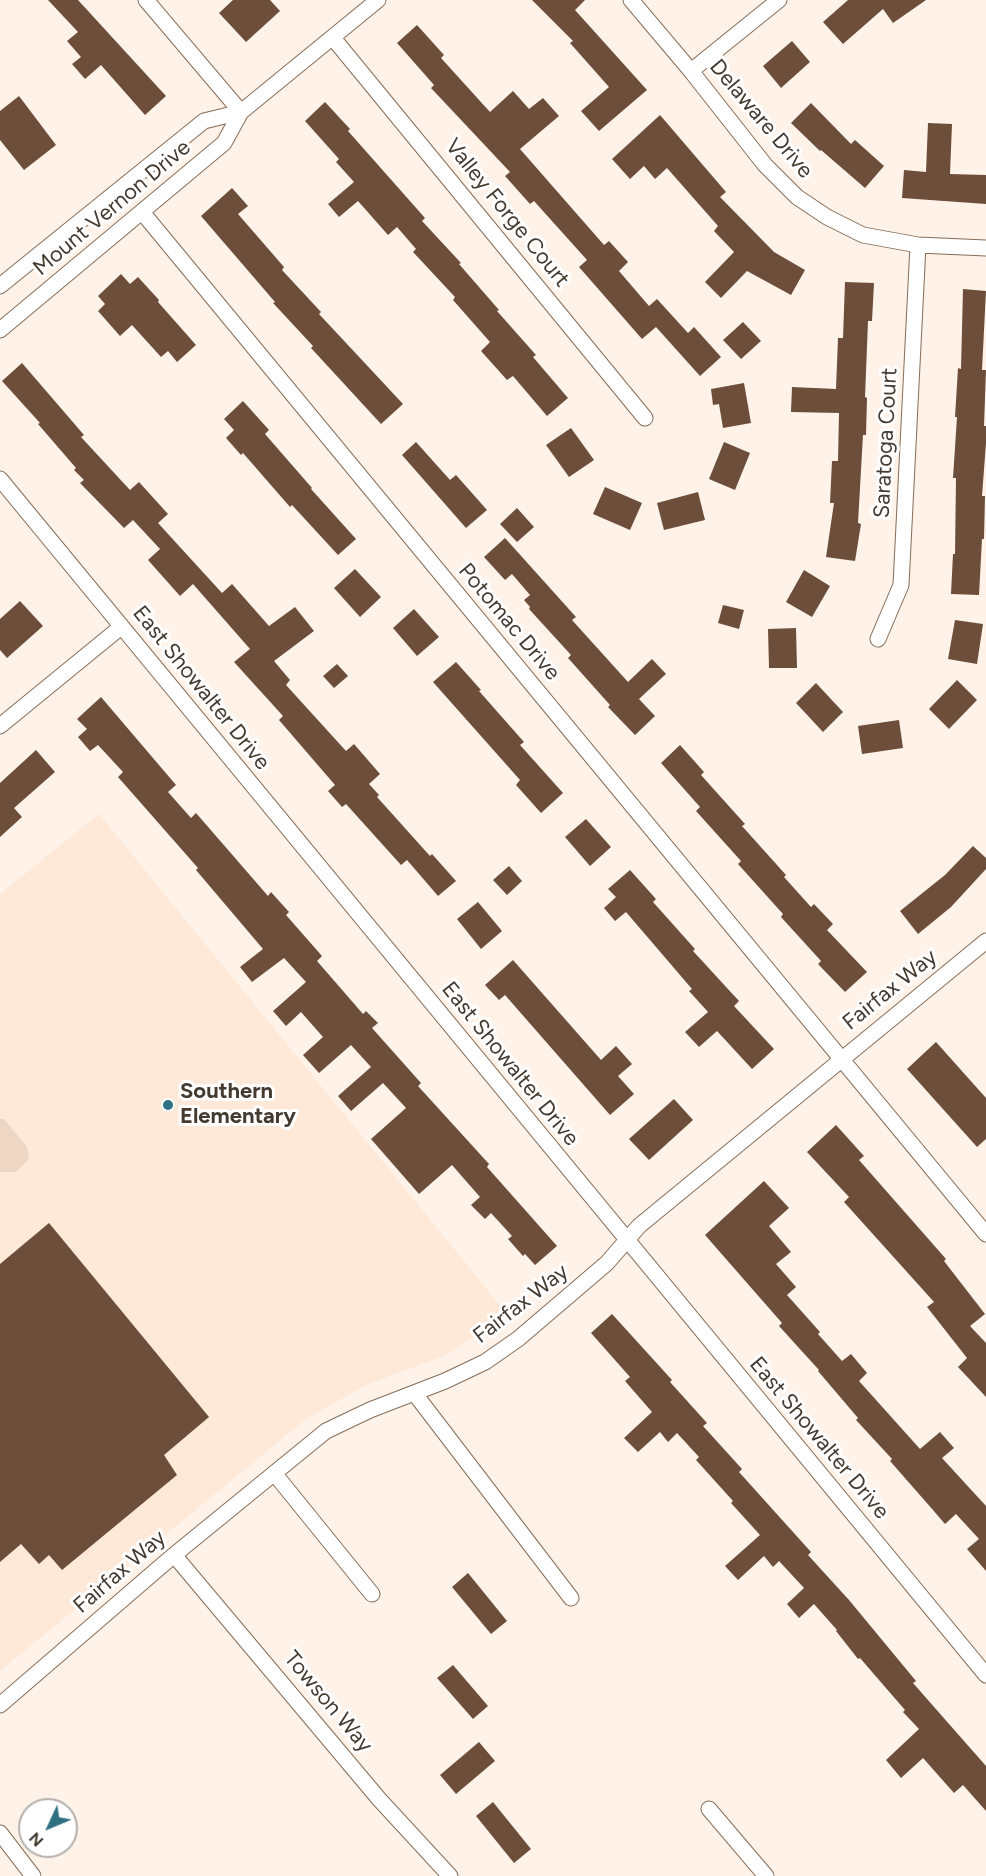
<!DOCTYPE html>
<style>
body{margin:0}
#map{position:relative;width:986px;height:1876px;overflow:hidden;background:#fef2e9;font-family:Figtree,sans-serif}
canvas{display:block}
.north{position:absolute;left:18px;top:1798px;width:60px;height:60px;box-sizing:border-box;background:#fff;border:2px solid #b5b0ac;border-radius:50%;rotate:226deg;font-size:16px;font-weight:700;line-height:24px;text-align:center;color:#453a30}
.north::after{content:'';display:block;margin:auto;width:21px;height:27px;background:#2f7183;clip-path:polygon(50% 0,100% 100%,50% 72%,0 100%)}
</style>
<div id="map">
<canvas width="986" height="1876"></canvas>
<div class="north">N</div>
</div>
<script>
const ctx = document.querySelector('canvas').getContext('2d');
ctx.lineJoin = 'round';
function paint(path, color) {
  ctx.fillStyle = color;
  ctx.fill(path, 'evenodd');
}
function shape(rows) {
  const path = new Path2D();
  for (const r of rows) {
    path.moveTo(r[0], r[1]);
    for (let i = 2; i < r.length; i += 2) path.lineTo(r[i], r[i + 1]);
  }
  return path;
}
function trace(path, color, width, dash) {
  ctx.strokeStyle = color;
  ctx.lineWidth = width;
  ctx.lineCap = dash ? 'butt' : 'round';
  ctx.setLineDash(dash || []);
  ctx.stroke(path);
}
function write(font, color, halo, rows, align = 'center') {
  ctx.font = font + ' Figtree,sans-serif';
  ctx.lineWidth = 6;
  ctx.setLineDash([]);
  ctx.textBaseline = 'middle';
  ctx.strokeStyle = halo;
  ctx.fillStyle = color;
  for (const [text, x, y, turn = 0] of rows) {
    ctx.save();
    ctx.translate(x, y);
    ctx.rotate((+turn || 0) * Math.PI / 180);
    ctx.textAlign = isNaN(turn) ? turn : align;
    if (halo) ctx.strokeText(text, 0, 0);
    ctx.fillText(text, 0, 0);
    ctx.restore();
  }
}
paint(shape([
 [99,814,508,1315,444,1356,368,1384,306,1419,0,1671,0,894]
]), '#fee8d7');
paint(shape([
 [0,1119,4,1119,27,1147,29,1159,16,1172,0,1172]
]), '#edd6c4');
paint(shape([
 [48,0,78,0,166,96,145,115,101,65,85,79,72,64,81,57,67,41,78,32],
 [233,0,270,0,280,11,246,42,219,13],
 [532,0,585,0,575,10,647,90,599,131,581,111,609,87,570,43,573,41],
 [848,0,926,0,893,23,883,9,843,44,823,22],
 [417,25,444,55,441,58,490,112,513,91,529,109,543,98,559,116,520,149,604,245,609,241,628,262,619,271,649,306,657,299,688,333,694,327,721,357,700,376,656,327,642,339,579,267,587,260,534,201,530,204,505,176,510,172,431,88,434,85,397,43],
 [792,41,810,62,781,88,763,66],
 [19,96,56,145,24,170,0,140,0,111],
 [325,102,350,129,348,131,425,218,422,221,461,263,459,264,499,310,497,311,536,355,533,357,568,398,547,416,513,376,507,380,481,351,490,342,453,300,455,297,413,252,416,249,397,227,388,235,358,201,339,217,328,204,354,182,336,162,339,159,305,121],
 [811,103,851,144,855,140,884,166,865,188,821,150,820,151,791,123],
 [660,115,726,192,720,197,774,252,805,270,791,295,747,271,721,298,705,282,734,252,714,231,718,226,667,168,655,179,644,166,630,179,612,159],
 [928,123,952,124,950,174,986,175,986,204,902,198,904,170,926,172],
 [232,188,248,206,238,214,284,267,282,270,321,312,319,314,403,404,381,424,311,348,313,346,273,303,275,302,201,216],
 [121,274,130,284,138,277,159,300,158,302,196,345,177,362,168,351,161,357,132,325,120,336,98,311,105,304,98,296],
 [845,282,874,283,872,321,868,321,865,397,867,398,866,435,863,435,858,523,861,524,855,561,826,557,834,503,830,503,832,461,838,461,839,413,791,412,792,387,836,389,838,338,843,338],
 [963,289,986,291,982,370,986,370,984,426,986,426,986,443,982,496,985,496,984,539,982,539,979,595,951,594,953,554,955,554,956,478,953,478,957,417,955,417,958,368,961,369],
 [743,322,761,341,741,359,723,340],
 [22,363,84,435,81,437,130,490,139,482,168,514,158,523,222,593,232,584,269,626,295,607,314,631,274,661,290,680,286,685,346,751,354,744,380,774,369,784,379,795,377,797,430,856,432,854,456,881,438,896,407,860,401,865,346,804,342,807,328,791,335,785,279,720,283,716,234,662,250,649,193,584,180,596,148,560,160,549,133,520,124,528,80,483,84,480,74,470,76,468,38,424,40,423,2,381],
 [744,383,751,423,723,428,719,404,713,405,711,389],
 [243,401,269,430,265,434,312,488,311,489,356,539,338,555,292,505,290,507,243,453,241,455,226,438,234,430,224,419],
 [571,428,594,460,569,477,546,445],
 [416,442,450,480,456,475,487,510,466,528,402,455],
 [724,442,750,453,735,490,709,479],
 [605,487,642,503,630,530,593,514],
 [698,492,705,520,664,530,657,503],
 [517,508,534,527,517,542,500,524],
 [505,538,576,617,572,620,628,682,652,659,666,674,639,699,655,716,635,735,608,707,610,705,568,658,571,655,529,609,530,607,524,600,530,595,512,574,505,580,484,557],
 [355,569,381,597,360,617,334,588],
 [804,570,830,586,812,617,786,602],
 [20,601,43,626,7,658,0,650,0,619],
 [723,605,744,610,739,629,718,623],
 [414,609,439,637,417,656,393,628],
 [955,620,983,624,977,664,948,659],
 [796,628,797,668,769,668,768,629],
 [456,662,481,690,479,691,524,742,520,745,563,793,541,813,516,785,520,780,433,682],
 [337,664,348,676,334,688,323,676],
 [957,680,977,700,949,729,929,709],
 [816,683,843,712,823,732,796,703],
 [101,697,176,785,168,792,191,818,196,813,268,896,271,892,289,912,286,915,322,956,317,961,363,1014,366,1011,378,1023,372,1028,421,1083,418,1086,489,1164,487,1167,557,1246,535,1265,525,1254,523,1256,508,1239,512,1236,491,1213,485,1219,471,1205,480,1197,452,1165,419,1194,371,1139,406,1108,383,1083,351,1111,338,1096,371,1067,351,1045,319,1073,303,1055,323,1037,301,1012,286,1026,273,1011,306,982,284,958,252,982,240,967,263,949,196,870,198,868,118,777,123,772,98,745,90,751,78,737,87,729,77,719],
 [899,720,903,748,862,754,858,726],
 [680,745,704,772,701,775,745,824,742,826,786,875,784,877,811,907,814,904,833,924,827,930,867,972,845,992,818,964,821,961,781,917,783,914,738,864,741,861,696,811,700,807,661,763],
 [36,750,55,772,14,808,22,817,0,837,0,783],
 [586,819,611,847,590,866,565,837],
 [973,846,986,858,986,869,951,907,918,934,900,911,945,875],
 [509,866,522,881,507,895,493,880],
 [630,870,656,899,653,902,695,949,693,951,739,1001,734,1006,774,1049,752,1069,717,1031,699,1047,685,1032,708,1012,689,991,692,989,626,912,615,921,604,908,616,897,608,889],
 [478,902,502,931,481,949,457,919],
 [513,960,601,1060,616,1046,632,1064,618,1076,634,1094,610,1115,505,995,499,1000,485,985],
 [936,1042,986,1098,986,1139,977,1147,907,1069],
 [674,1099,693,1120,649,1160,629,1139],
 [836,1125,864,1156,859,1160,946,1259,944,1261,985,1314,970,1326,986,1343,986,1397,958,1367,967,1358,927,1307,934,1302,844,1202,849,1197,807,1152],
 [764,1181,789,1208,769,1226,791,1252,776,1264,796,1287,787,1295,820,1332,818,1334,842,1361,851,1354,867,1373,859,1381,920,1449,940,1432,954,1448,942,1458,986,1506,986,1571,967,1549,979,1539,956,1514,945,1524,933,1510,890,1461,892,1459,856,1420,858,1418,818,1371,819,1370,779,1326,782,1323,705,1235],
 [49,1223,209,1417,164,1455,177,1475,62,1570,49,1555,39,1564,21,1544,0,1562,0,1264],
 [612,1314,672,1380,670,1382,707,1423,703,1426,742,1469,739,1472,811,1552,808,1555,849,1600,916,1681,913,1683,986,1766,986,1811,963,1785,954,1793,923,1758,901,1778,886,1760,919,1729,903,1712,905,1710,860,1658,858,1659,836,1631,837,1630,814,1604,799,1618,787,1604,804,1588,779,1561,773,1567,764,1556,738,1580,725,1566,760,1535,731,1503,733,1501,696,1460,699,1457,677,1433,668,1442,660,1432,638,1452,624,1438,652,1412,625,1381,630,1377,591,1333],
 [468,1573,507,1621,491,1634,452,1587],
 [453,1665,488,1706,473,1719,437,1678],
 [479,1742,495,1761,456,1794,440,1775],
 [493,1802,531,1849,514,1863,476,1816]
]), '#6d4e3a');
const street = shape([
 [146,0,241,112],
 [631,0,691,71,765,165,797,197,827,217,863,235,918,245,986,248],
 [333,38,645,418],
 [691,71,779,0],
 [142,212,986,1234],
 [0,286,204,121,241,112],
 [0,330,224,143,241,112,378,0],
 [0,479,986,1675],
 [878,639,901,585,918,245],
 [0,726,121,627],
 [415,1394,571,1598],
 [274,1473,372,1594],
 [174,1555,379,1799,450,1876],
 [0,1705,174,1555,326,1431,370,1410,445,1381,485,1362,518,1339,607,1263,639,1226,986,941],
 [709,1809,766,1876],
 [0,1833,33,1876]
]);
trace(street, '#876d58', 17);
trace(street, '#fff', 15);
for (const [x, y, r, color] of [
 [168,1105,6,"#2f7183"]
]) {
  const dot = new Path2D();
  dot.arc(x, y, r, 0, 2 * Math.PI);
  ctx.fillStyle = color;
  ctx.fill(dot);
  trace(dot, '#fff', 2);
}
write('22px', '#453a30', '#fff', [
 ["Delaware Drive",761,119,50],
 ["Mount Vernon Drive",112,208,-40],
 ["Valley Forge Court",507,213,51],
 ["Saratoga Court",886,443,-87],
 ["Potomac Drive",509,622,50],
 ["East Showalter Drive",201,688,51],
 ["Fairfax Way",890,990,-39],
 ["East Showalter Drive",510,1064,51],
 ["Fairfax Way",521,1304,-38],
 ["East Showalter Drive",819,1438,50],
 ["Fairfax Way",120,1572,-41],
 ["Towson Way",328,1702,50]
]);
write('bold 22px', '#453a30', '#fff', [
 ["Southern",180,1092],
 ["Elementary",180,1117]
], 'left');
</script>
